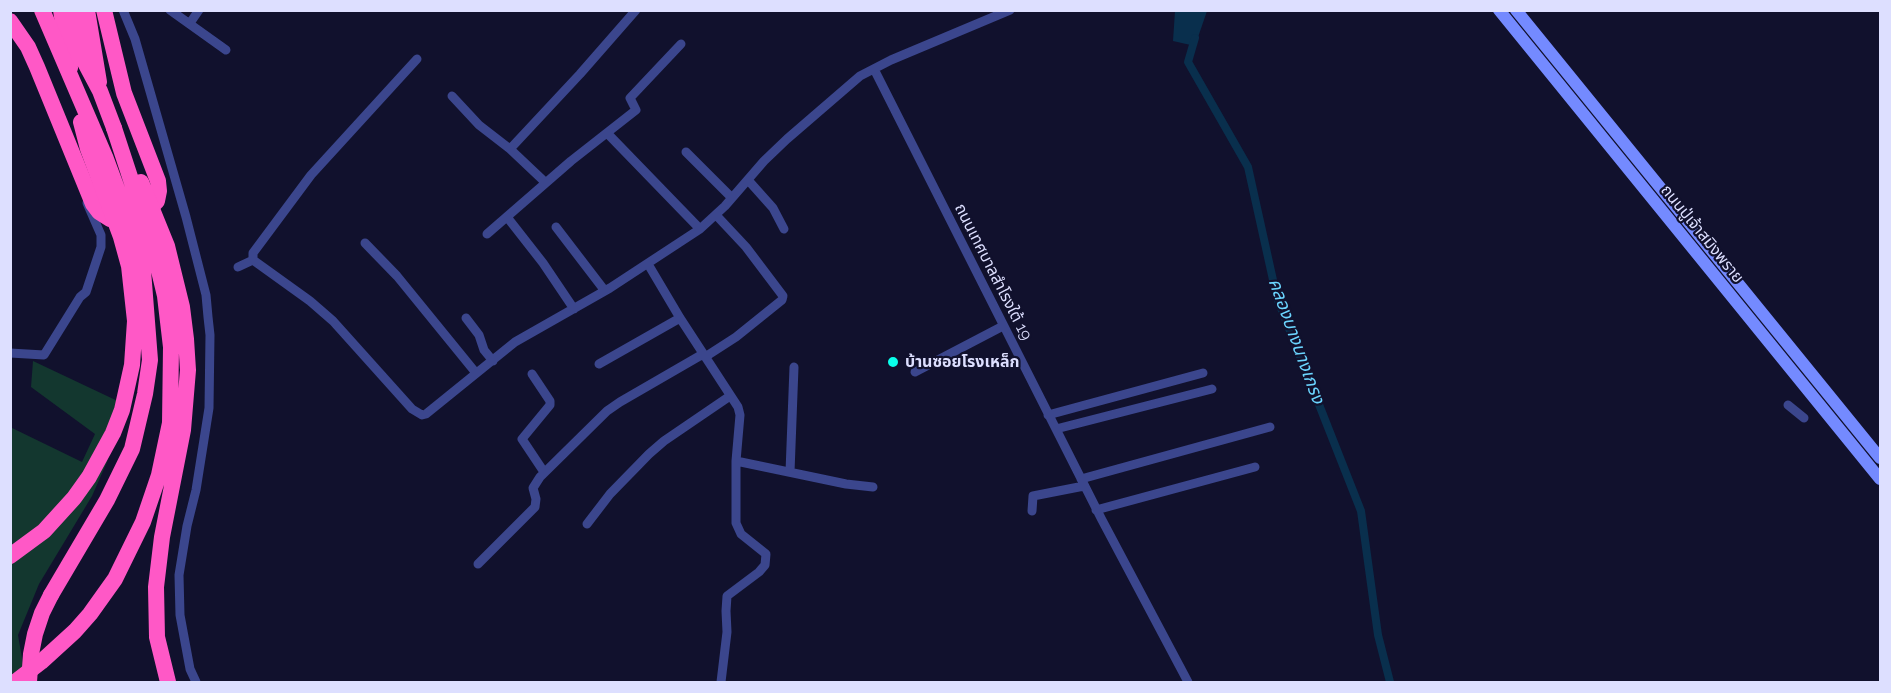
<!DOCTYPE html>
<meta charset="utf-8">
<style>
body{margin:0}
#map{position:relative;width:1891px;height:693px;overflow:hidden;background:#11112d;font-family:Raleway,sans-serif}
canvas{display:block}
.frame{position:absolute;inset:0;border:12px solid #dddfff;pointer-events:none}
</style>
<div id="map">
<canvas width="1891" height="693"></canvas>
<div class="frame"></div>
</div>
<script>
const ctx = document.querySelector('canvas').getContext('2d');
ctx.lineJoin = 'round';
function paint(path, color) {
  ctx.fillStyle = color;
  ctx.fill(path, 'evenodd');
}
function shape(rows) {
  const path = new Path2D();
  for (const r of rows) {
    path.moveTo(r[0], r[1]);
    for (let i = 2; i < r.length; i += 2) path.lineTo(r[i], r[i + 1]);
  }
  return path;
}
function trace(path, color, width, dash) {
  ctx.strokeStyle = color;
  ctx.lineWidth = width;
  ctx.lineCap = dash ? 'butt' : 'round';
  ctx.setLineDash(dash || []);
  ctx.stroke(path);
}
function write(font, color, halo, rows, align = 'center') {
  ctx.font = font + ' Raleway,"Noto Sans Thai",sans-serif';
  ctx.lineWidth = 4.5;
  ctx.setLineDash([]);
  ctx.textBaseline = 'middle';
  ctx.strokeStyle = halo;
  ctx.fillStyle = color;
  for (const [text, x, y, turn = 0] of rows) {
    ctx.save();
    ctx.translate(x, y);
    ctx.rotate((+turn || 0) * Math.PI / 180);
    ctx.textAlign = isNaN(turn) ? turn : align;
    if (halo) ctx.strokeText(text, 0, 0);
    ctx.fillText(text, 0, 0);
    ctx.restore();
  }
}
paint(shape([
 [33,361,124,404,107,462,92,496,39,584,18,635,25,675,11,682,10,427,82,462,95,434,31,387]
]), '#13372f');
paint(shape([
 [1175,11,1207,11,1195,46,1173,41]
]), '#092f4d');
trace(shape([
 [1195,38,1188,62,1248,167,1277,298,1361,511,1378,635,1390,682]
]), '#092f4d', 8);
trace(shape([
 [123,10,135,39,186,217,206,295,208,317,210,335,209,408,196,490,187,526,179,575,180,615,190,669,196,682],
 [170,10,226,50],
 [190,23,199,10],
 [417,59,311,175,253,253,253,260,310,301,333,321,412,409,422,415,426,414,515,342,610,288,700,229,725,206,764,161,787,139,860,76,891,60,1010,10],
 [874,69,1102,520,1188,682],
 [452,96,479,125,510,149],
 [607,133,700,229],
 [686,152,732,198],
 [748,180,773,208,784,229],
 [546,183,510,149,580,74,636,10],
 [507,217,543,263,574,309],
 [556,227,605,291],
 [487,234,571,161,636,110,630,98,681,44],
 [365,243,397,276,476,373],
 [648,264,680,318,738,407,740,415,736,461,736,523,741,534,766,554,765,565,759,572,727,596,726,611,727,632,721,682],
 [238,267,253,260],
 [466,318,479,335,484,350,493,361],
 [10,353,44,355,80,297,86,292,101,247,101,235,87,203],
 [705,357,736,337,782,300,783,296,746,247,716,215],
 [599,364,680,318],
 [915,372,1003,326],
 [532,374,550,401,550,405,522,439,544,472],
 [1788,405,1804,418],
 [1048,415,1203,373],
 [1056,429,1212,389],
 [736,461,846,484,873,487],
 [790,472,794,367],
 [1081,479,1270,427],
 [1096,510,1255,467],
 [1032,511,1033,496,1084,486],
 [587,524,610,494,649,454,664,441,730,396],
 [478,564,535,507,536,499,533,488,540,477,607,411,620,402,703,354]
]), '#3b468d', 9);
trace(shape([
 [1499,10,1880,479],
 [1516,10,1880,458]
]), '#748aff', 12);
trace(shape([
 [61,10,70,68],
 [73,10,82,57,100,91,114,128],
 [87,10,99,82],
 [10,21,28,47,37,67,93,204,99,212,110,219,153,205,157,201,159,191,158,181,124,93,104,10],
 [29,682,31,654,35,634,42,613,51,595]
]), '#ff58c6', 16);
trace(shape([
 [42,10,106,159,132,229,143,270,150,360,145,394,132,449,107,500,51,595],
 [141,182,167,246,182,307,186,339,188,370,183,430,162,537,156,587,157,637,168,682],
 [10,556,44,531,74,498,89,477,113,433,122,410,132,365,135,321,129,266,121,237,88,149,81,122],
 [15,682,41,662,75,631,90,614,115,579,143,522,159,475,170,423,171,347,165,296,154,250,114,128]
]), '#ff58c6', 16);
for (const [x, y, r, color] of [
 [893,362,6,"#09ffeb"]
]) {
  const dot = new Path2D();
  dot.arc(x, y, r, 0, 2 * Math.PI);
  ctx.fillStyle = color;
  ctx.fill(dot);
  trace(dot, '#11112d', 2);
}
write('16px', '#dddfff', '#11112d', [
 ["ถนนปู่เจ้าสมิงพราย",1702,234,51],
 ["ถนนเทศบาลสำโรงใต้ 19",993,272,63]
]);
write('bold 16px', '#dddfff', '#11112d', [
 ["บ้านซอยโรงเหล็ก",905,362]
], 'left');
write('italic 18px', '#6bd5ff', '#11112d', [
 ["คลองบางนางเกรง",1296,341,70]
]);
</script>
